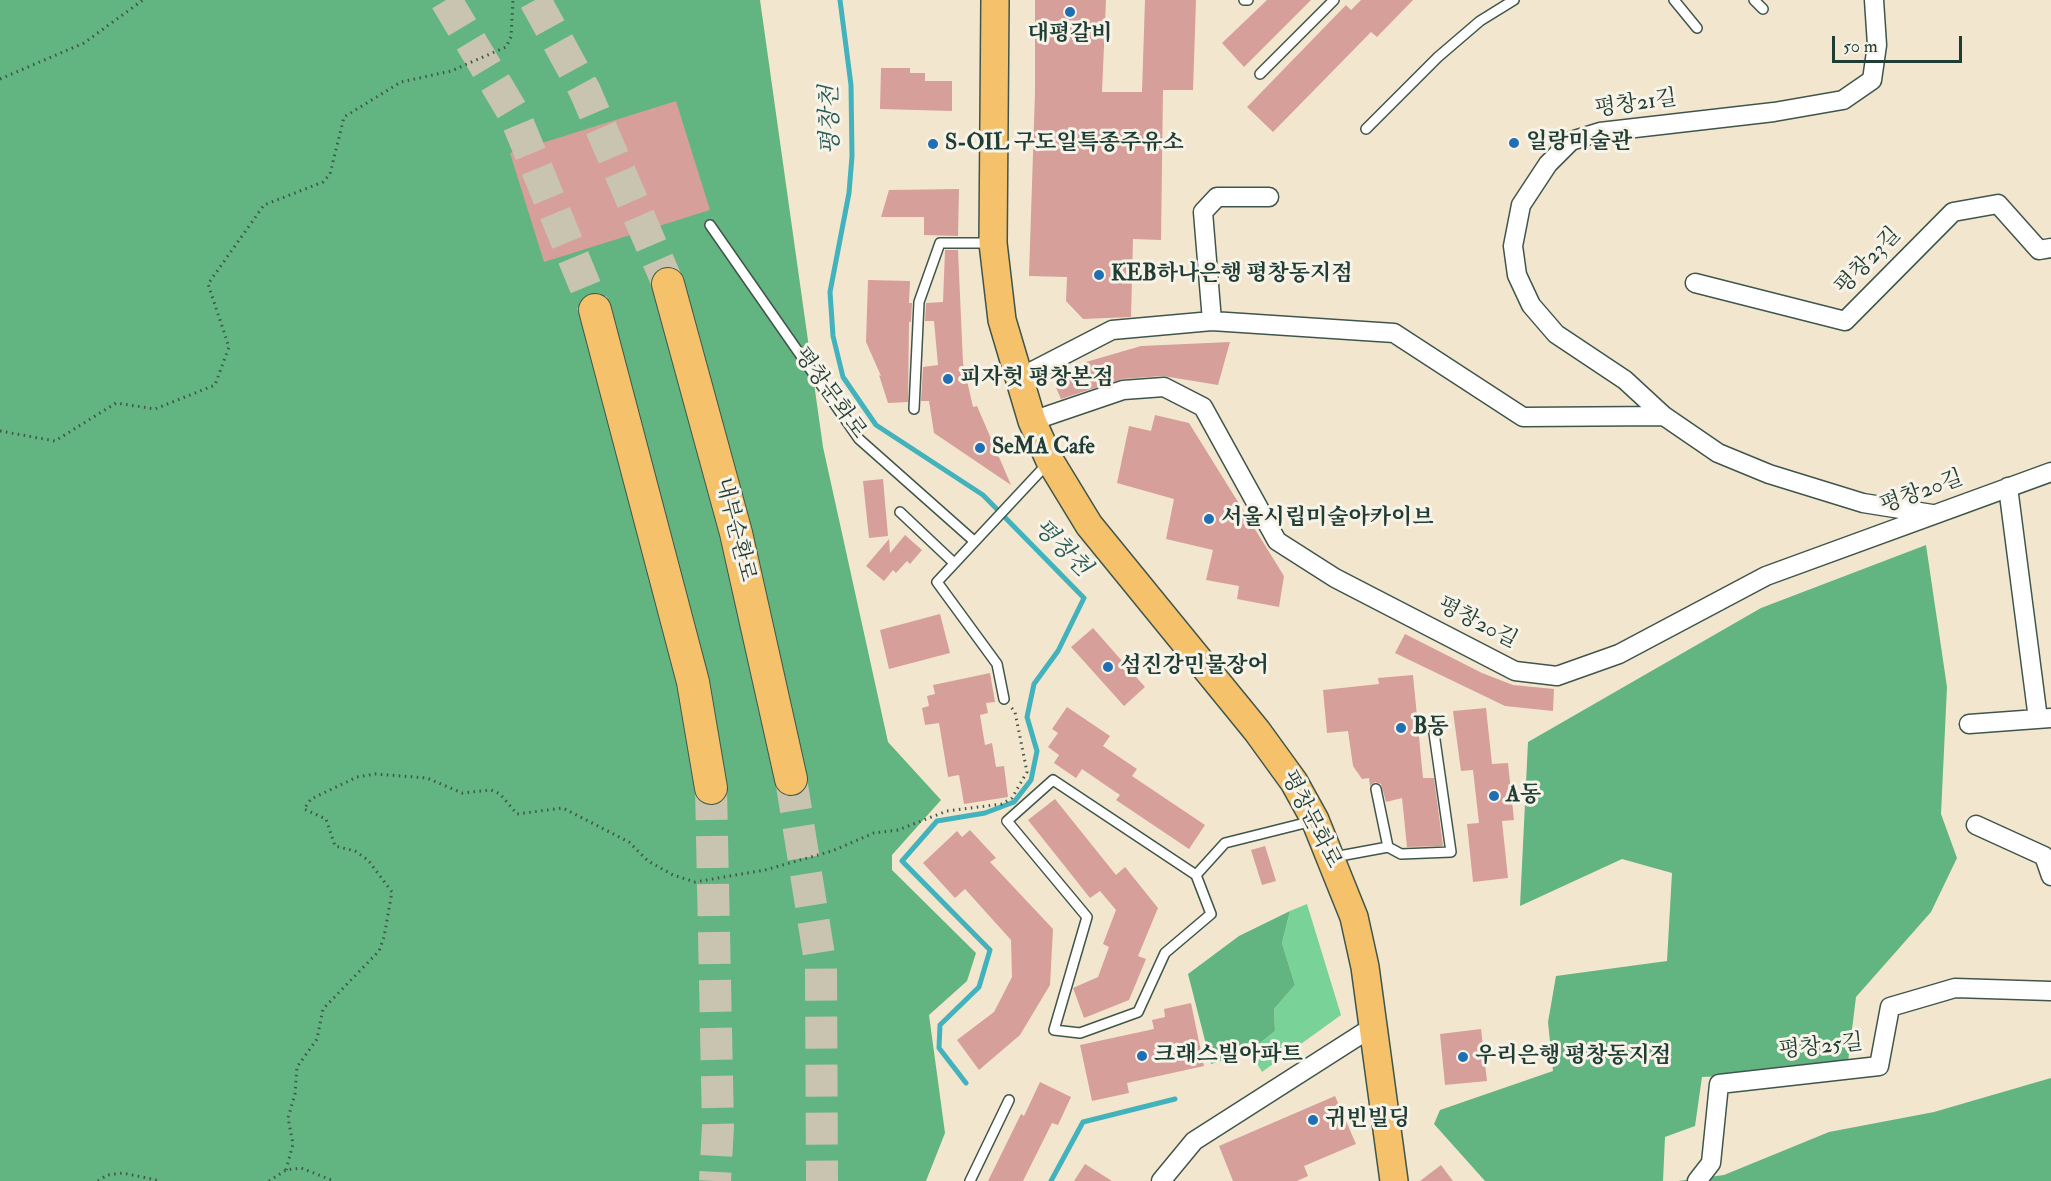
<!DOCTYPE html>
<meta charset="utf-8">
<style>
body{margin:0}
#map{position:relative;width:2051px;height:1181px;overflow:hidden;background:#f3e6cf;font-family:"IM FELL Double Pica",serif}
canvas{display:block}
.scale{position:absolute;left:1832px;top:36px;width:130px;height:27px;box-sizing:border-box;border:3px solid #1f3d34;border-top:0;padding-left:8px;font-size:18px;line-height:21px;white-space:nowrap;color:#1f3d34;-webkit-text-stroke:4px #f7f3e8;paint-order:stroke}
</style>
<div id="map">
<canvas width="2051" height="1181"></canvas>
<div class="scale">50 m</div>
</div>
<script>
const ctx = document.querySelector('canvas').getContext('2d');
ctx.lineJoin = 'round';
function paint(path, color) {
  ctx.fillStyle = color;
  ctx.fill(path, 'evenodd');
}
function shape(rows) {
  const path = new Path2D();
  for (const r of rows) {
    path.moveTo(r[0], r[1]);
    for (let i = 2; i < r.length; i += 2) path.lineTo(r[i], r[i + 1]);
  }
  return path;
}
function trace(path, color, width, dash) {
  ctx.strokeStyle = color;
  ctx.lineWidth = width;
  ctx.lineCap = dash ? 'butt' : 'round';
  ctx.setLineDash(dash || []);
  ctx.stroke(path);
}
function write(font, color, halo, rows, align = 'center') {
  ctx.font = font + ' "IM FELL Double Pica","Noto Serif KR",serif';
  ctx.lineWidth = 6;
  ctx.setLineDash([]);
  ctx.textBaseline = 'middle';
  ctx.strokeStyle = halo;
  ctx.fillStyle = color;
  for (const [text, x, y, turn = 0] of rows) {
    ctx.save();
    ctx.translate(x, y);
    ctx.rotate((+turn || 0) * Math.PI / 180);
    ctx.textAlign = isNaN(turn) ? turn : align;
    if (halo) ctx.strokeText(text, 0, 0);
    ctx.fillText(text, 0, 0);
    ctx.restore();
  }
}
paint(shape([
 [1307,904,1341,1015,1262,1072,1250,1051,1275,1031,1274,1009,1295,985,1282,943,1290,911]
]), '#79d298');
paint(shape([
 [0,0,760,0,823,447,888,742,941,800,892,855,892,870,976,953,967,981,929,1015,945,1133,926,1181,0,1181],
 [1926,545,1947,687,1941,814,1957,858,1931,912,1856,997,1847,1070,1702,1077,1695,1126,1665,1137,1663,1181,1485,1181,1434,1124,1440,1110,1553,1071,1548,1022,1556,976,1667,961,1672,873,1622,859,1520,906,1528,742,1761,608],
 [1290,911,1282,943,1295,985,1274,1009,1275,1031,1250,1051,1211,1064,1188,974,1239,936],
 [2051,1078,2051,1181,1678,1181,1724,1175,1829,1132,1934,1112]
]), '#62b480');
trace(shape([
 [840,0,851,85,852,156,849,193,830,292,833,336,843,377,876,425,983,495,1084,598,1058,651,1034,684,1027,717,1037,751,1031,780,1014,802,985,813,937,821,902,861,990,950,979,987,940,1025,939,1048,966,1083],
 [1051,1181,1083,1122,1175,1099]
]), '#42b2bc', 5);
paint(shape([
 [1035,0,1106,0,1102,92,1142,92,1145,0,1196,0,1193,90,1163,90,1161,240,1133,239,1131,317,1083,319,1066,301,1067,277,1029,276,1035,92],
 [1267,0,1311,0,1244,67,1222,43],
 [1361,0,1413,0,1377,37,1371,32,1273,132,1247,107,1346,5,1351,10],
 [881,68,910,68,910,73,925,73,925,81,952,81,952,111,880,109],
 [676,101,710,210,544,262,510,153],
 [959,189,958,236,924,235,924,217,881,217,889,190],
 [945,250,958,250,963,363,973,407,977,406,1011,485,934,433,929,401,921,401,923,367,938,365,934,321,925,321,926,303,943,302],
 [868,280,910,281,909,303,912,303,911,322,909,322,908,402,888,403,879,375,881,376,866,342],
 [1230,342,1218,385,1163,376,1122,379,1061,399,1054,383,1086,362,1141,346],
 [1155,415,1189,423,1284,576,1279,607,1237,599,1239,586,1206,580,1213,550,1166,539,1174,499,1117,483,1129,426,1151,431],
 [883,479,888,536,869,538,863,481],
 [905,535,922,550,910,564,907,561,896,573,893,570,884,581,866,566,889,539,890,553],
 [940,614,950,653,889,669,880,630],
 [1093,628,1145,687,1124,706,1071,647],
 [1405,634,1482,673,1513,685,1554,689,1553,711,1505,706,1395,653],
 [990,673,995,702,986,703,988,713,980,715,985,745,992,743,996,767,1004,766,1008,797,964,804,959,775,948,777,939,723,925,725,922,708,929,706,927,696,935,694,933,685],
 [1413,675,1423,778,1434,778,1443,846,1407,847,1402,798,1386,802,1381,784,1375,782,1370,786,1369,778,1362,779,1353,766,1348,731,1327,733,1323,690,1379,684,1378,678],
 [1067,707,1110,736,1103,746,1137,769,1132,776,1205,825,1189,849,1116,800,1120,795,1082,769,1076,778,1054,763,1059,755,1048,747,1058,733,1052,729],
 [1486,708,1492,764,1508,763,1514,820,1502,821,1508,878,1473,882,1467,824,1479,823,1473,770,1461,771,1453,711],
 [1055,799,1116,875,1125,867,1158,908,1138,956,1146,959,1129,1000,1084,1018,1073,988,1098,977,1109,947,1103,944,1116,910,1100,891,1090,898,1028,820],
 [970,830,996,858,990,862,1053,929,1050,985,1020,1035,979,1070,957,1040,994,1012,1012,977,1011,940,965,889,955,898,923,863,957,831,962,837],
 [1265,846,1276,881,1262,885,1251,850],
 [1191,1003,1204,1066,1127,1083,1129,1093,1092,1101,1080,1045,1154,1029,1152,1020,1165,1017,1164,1009],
 [1481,1029,1487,1081,1445,1085,1440,1034],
 [1040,1082,1071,1097,1058,1125,1052,1123,1023,1181,988,1181,1021,1114,1024,1116],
 [1335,1096,1356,1144,1304,1166,1308,1176,1297,1181,1233,1181,1219,1146],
 [1085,1164,1112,1181,1074,1181],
 [1441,1165,1453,1181,1420,1181]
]), '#d79f9a');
trace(shape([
 [446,0,515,116,595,310],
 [535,0,585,91,668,284],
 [791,779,821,968,822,1181],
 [711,788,718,1126,715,1181]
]), '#c9c4b0', 32, [32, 16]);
const lane = shape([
 [1244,0,1248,0],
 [1674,0,1697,28],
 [1754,0,1763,9],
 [1260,74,1334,0],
 [1366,129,1438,57,1480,21,1514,0],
 [710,225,859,439,974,541],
 [914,409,919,302,940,243,990,243],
 [900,512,954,563],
 [1004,699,997,664,937,582,1048,463],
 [1376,789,1388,847],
 [1334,857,1388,847,1401,854,1451,852,1434,733],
 [1196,875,1211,914,1165,953,1138,1012,1080,1033,1054,1030,1087,917,1007,821,1053,780,1196,875,1225,843,1313,821],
 [970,1181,1009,1100]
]);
const street = shape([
 [1874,0,1877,45,1872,80,1843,100,1774,112,1600,132,1571,141,1548,164,1521,205,1513,246,1517,275,1531,305,1556,334,1625,380,1664,416,1718,453,1769,474,1863,503,1932,514],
 [1269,197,1217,197,1203,212,1212,321,1394,333,1523,417,1664,416],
 [1695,283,1845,321,1953,212,1998,204,2039,250,2051,248],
 [1019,378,1112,330,1212,321],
 [1032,421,1123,390,1164,387,1203,407,1277,541,1335,578,1515,671,1557,676,1619,654,1766,576,2051,472],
 [2008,487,2038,719],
 [1969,724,2051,718],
 [1976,825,2044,856,2051,876],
 [1161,1181,1194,1141,1374,1026],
 [1697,1181,1711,1163,1719,1084,1879,1066,1890,1007,1955,988,2051,991]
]);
const primary = shape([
 [995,0,993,243,1002,320,1032,421,1050,461,1089,525,1257,731,1294,782,1315,820,1354,917,1365,967,1394,1181]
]);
const highway = shape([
 [668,284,736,533,791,779],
 [595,310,693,682,711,788]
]);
trace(lane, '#3f564b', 12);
trace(street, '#3f564b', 21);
trace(primary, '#3f564b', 30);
trace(highway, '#3f564b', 34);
trace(shape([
 [0,79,84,43,143,0],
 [0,431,55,441,116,403,155,409,215,385,229,347,208,284,264,205,323,182,330,174,344,117,401,82,451,71,506,47,511,37,513,0],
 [286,1170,293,1144,288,1118,295,1094,297,1067,317,1039,323,1009,379,951,384,937,392,892,368,860,355,851,335,846,326,819,304,809,311,799,357,777,375,774,427,778,462,793,491,790,500,794,517,814,563,808,629,842,648,861,673,875,695,882,765,870,832,851,874,833,898,830,947,811,1002,804,1012,798,1027,772,1015,712,1011,707],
 [98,1181,107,1175,123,1173,161,1181],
 [269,1181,286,1170,301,1168,334,1181]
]), '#3f564b', 3, [1.5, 4.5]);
trace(lane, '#fff', 9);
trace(street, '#fff', 18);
trace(primary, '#f5c16b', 27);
trace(highway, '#f5c16b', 32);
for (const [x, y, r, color] of [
 [1070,12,6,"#1f6fb2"],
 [1514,143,6,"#1f6fb2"],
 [933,144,6,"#1f6fb2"],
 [1099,275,6,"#1f6fb2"],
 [948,379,6,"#1f6fb2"],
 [980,448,6,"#1f6fb2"],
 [1209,519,6,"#1f6fb2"],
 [1108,667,6,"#1f6fb2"],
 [1401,728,6,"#1f6fb2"],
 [1494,796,6,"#1f6fb2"],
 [1142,1056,6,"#1f6fb2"],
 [1463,1057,6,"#1f6fb2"],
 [1313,1120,6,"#1f6fb2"]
]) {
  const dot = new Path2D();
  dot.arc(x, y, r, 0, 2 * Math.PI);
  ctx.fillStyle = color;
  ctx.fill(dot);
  trace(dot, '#f7f3e8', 2);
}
write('bold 22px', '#1f3d34', '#f7f3e8', [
 ["대평갈비",1070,35,"center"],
 ["일랑미술관",1526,143],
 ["S-OIL 구도일특종주유소",945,144],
 ["KEB하나은행 평창동지점",1111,275],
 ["피자헛 평창본점",960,379],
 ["SeMA Cafe",992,448],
 ["서울시립미술아카이브",1221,519],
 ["섬진강민물장어",1120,667],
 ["B동",1413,728],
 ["A동",1506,796],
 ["크래스빌아파트",1154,1056],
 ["우리은행 평창동지점",1475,1057],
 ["귀빈빌딩",1325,1120]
], 'left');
write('22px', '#1f3d34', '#f7f3e8', [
 ["평창21길",1636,105,-8],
 ["평창23길",1869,262,-46],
 ["평창문화로",829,394,54],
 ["평창20길",1922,493,-20],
 ["내부순환로",734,530,76],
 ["평창20길",1477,624,27],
 ["평창문화로",1310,820,63],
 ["평창25길",1821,1048,-6]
]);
write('italic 24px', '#285a56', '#f7f3e8', [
 ["평창천",832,120,-91],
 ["평창천",1061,549,45]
]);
</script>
